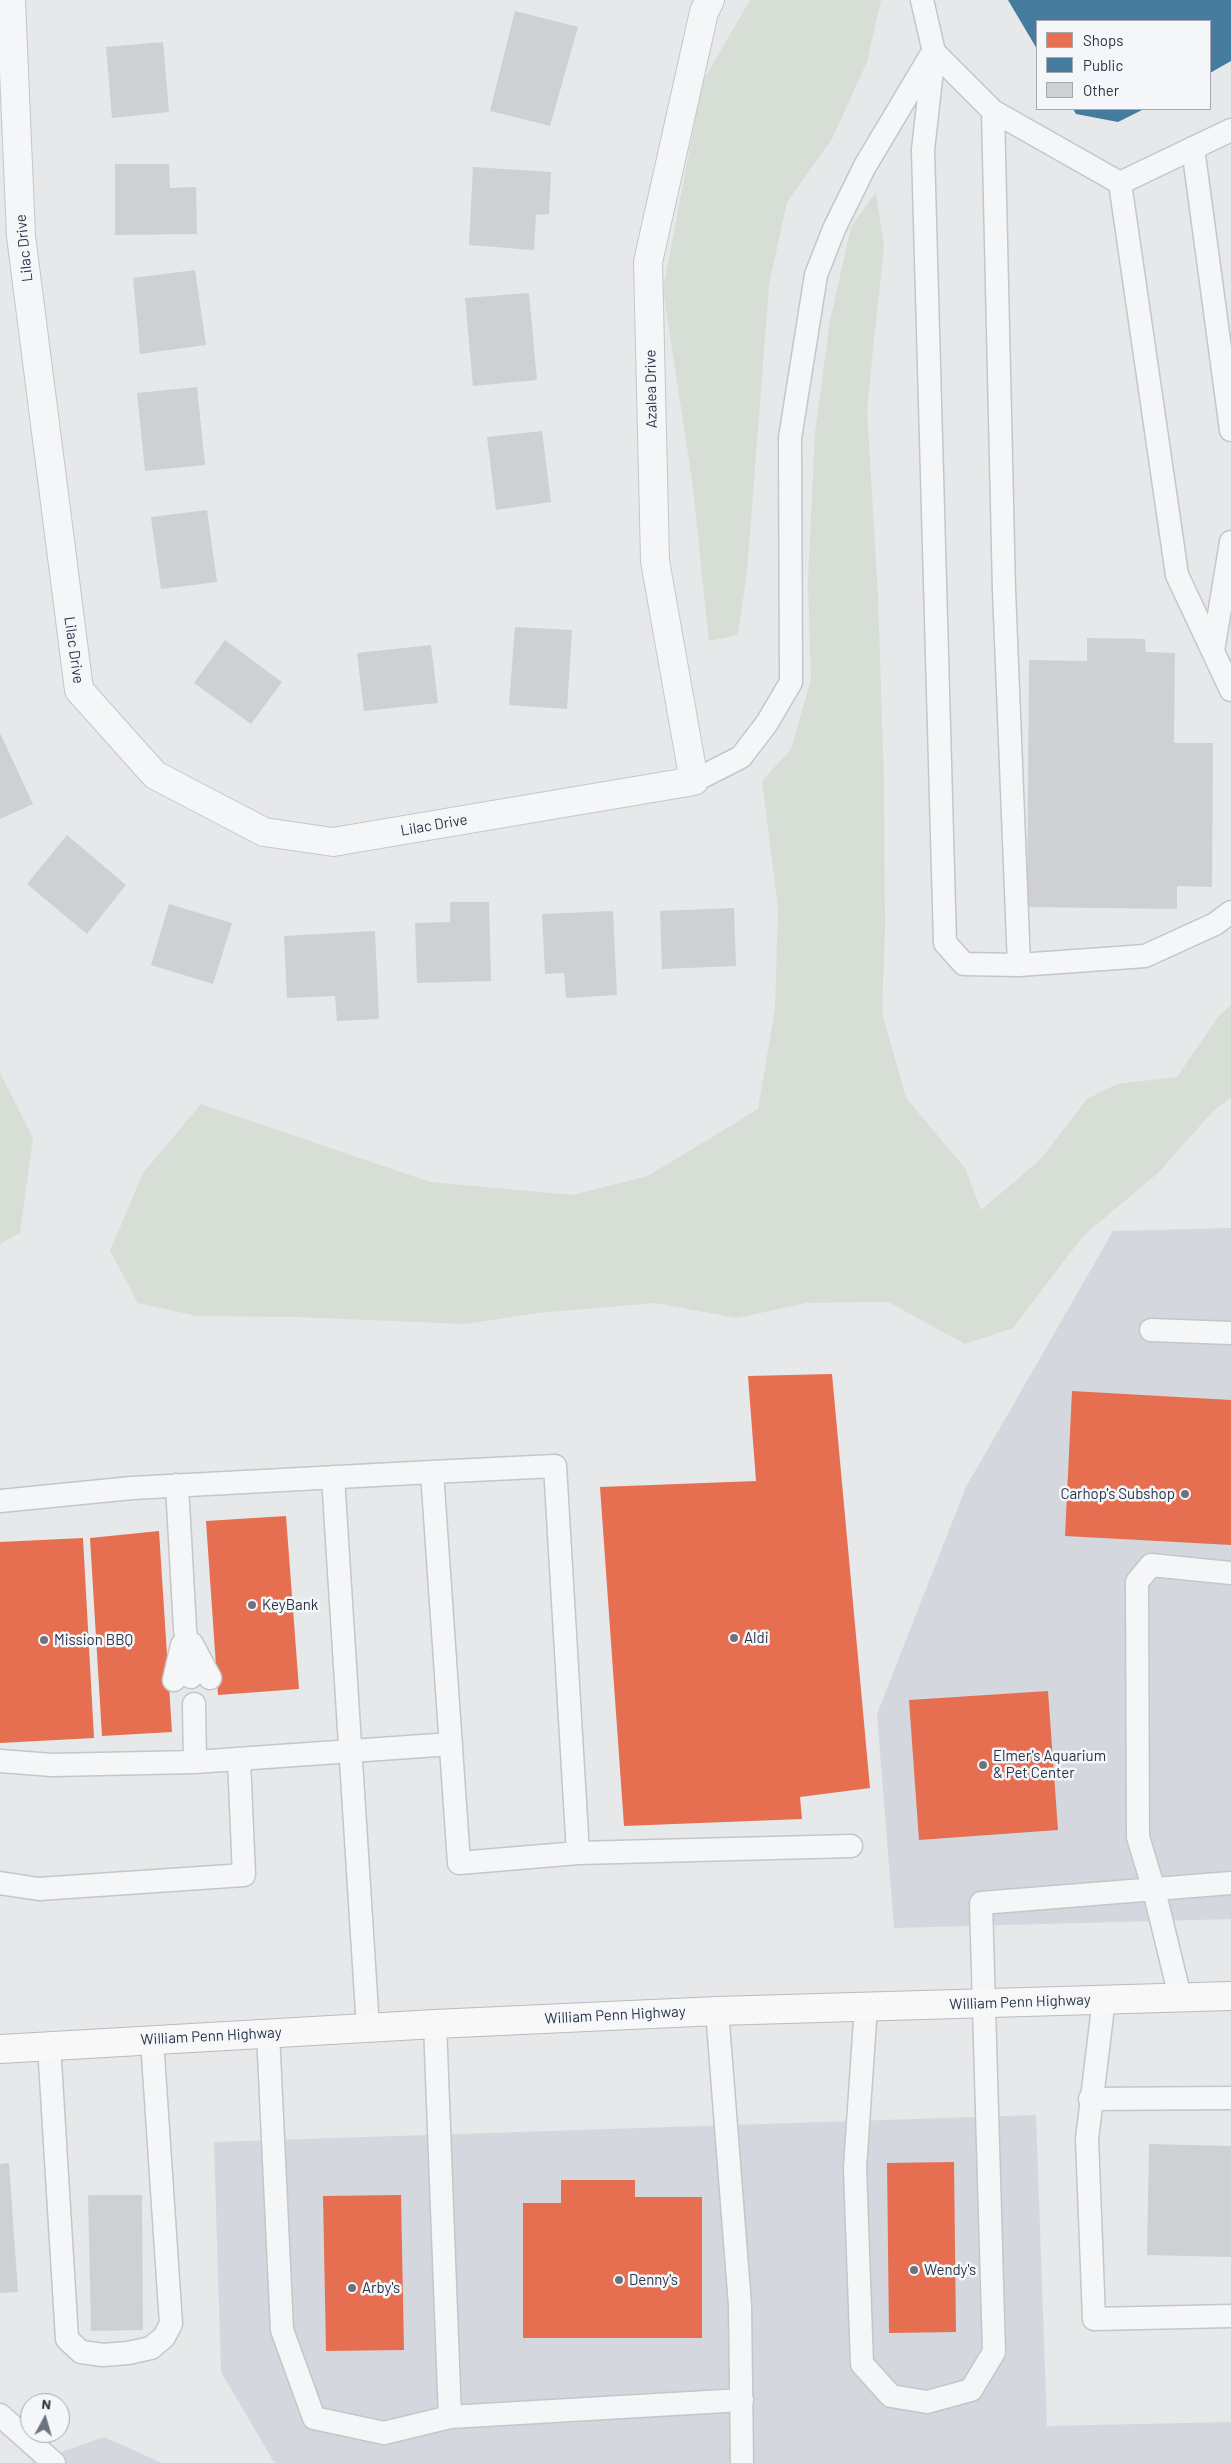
<!DOCTYPE html>
<style>
body{margin:0}
#map{position:relative;width:1231px;height:2463px;overflow:hidden;background:#e6e8ea;font-family:Barlow,sans-serif}
canvas{display:block}
.legend{position:absolute;left:1036px;top:20px;width:175px;height:90px;box-sizing:border-box;background:#f4f6f9;border:1px solid #a4a8b1;margin:0;padding:6px 9px;list-style:none;font-size:15px;color:#2b3445}
.legend li{display:flex;align-items:center;gap:10px;height:25px}
.legend b{width:25px;border:1px solid #a4a8b1}
.north{position:absolute;left:20px;top:2393px;width:50px;height:50px;box-sizing:border-box;background:#f4f6f9;border:1px solid #a4a8b1;border-radius:50%;rotate:6deg;font-size:14px;font-weight:700;line-height:20px;text-align:center;color:#2b3445}
.north::after{content:'';display:block;margin:auto;width:18px;height:22px;background:#6c737f;clip-path:polygon(50% 0,100% 100%,50% 72%,0 100%)}
</style>
<div id="map">
<canvas width="1231" height="2463"></canvas>
<ul class="legend">
<li><b style="height:14px;background:#e76f51"></b>Shops</li>
<li><b style="height:14px;background:#457b9d"></b>Public</li>
<li><b style="height:14px;background:#ced0d3"></b>Other</li>
</ul>
<div class="north">N</div>
</div>
<script>
const ctx = document.querySelector('canvas').getContext('2d');
ctx.lineJoin = 'round';
function paint(path, color) {
  ctx.fillStyle = color;
  ctx.fill(path, 'evenodd');
}
function shape(rows) {
  const path = new Path2D();
  for (const r of rows) {
    path.moveTo(r[0], r[1]);
    for (let i = 2; i < r.length; i += 2) path.lineTo(r[i], r[i + 1]);
  }
  return path;
}
function trace(path, color, width, dash) {
  ctx.strokeStyle = color;
  ctx.lineWidth = width;
  ctx.lineCap = dash ? 'butt' : 'round';
  ctx.setLineDash(dash || []);
  ctx.stroke(path);
}
function write(font, color, halo, rows, align = 'center') {
  ctx.font = font + ' Barlow,sans-serif';
  ctx.lineWidth = 5;
  ctx.setLineDash([]);
  ctx.textBaseline = 'middle';
  ctx.strokeStyle = halo;
  ctx.fillStyle = color;
  for (const [text, x, y, turn = 0] of rows) {
    ctx.save();
    ctx.translate(x, y);
    ctx.rotate((+turn || 0) * Math.PI / 180);
    ctx.textAlign = isNaN(turn) ? turn : align;
    if (halo) ctx.strokeText(text, 0, 0);
    ctx.fillText(text, 0, 0);
    ctx.restore();
  }
}
paint(shape([
 [1231,1228,1231,1919,894,1928,877,1714,966,1487,1113,1231],
 [1036,2115,1047,2426,1231,2422,1231,2463,277,2463,274,2462,221,2372,214,2142],
 [104,2437,162,2463,30,2463]
]), '#d4d7dd');
paint(shape([
 [750,0,881,0,867,62,832,139,787,202,769,285,747,572,738,635,709,641,692,480,663,290,702,83],
 [876,192,884,246,867,408,878,597,884,782,885,928,882,1012,906,1098,965,1168,981,1210,1040,1160,1087,1099,1117,1084,1177,1077,1218,1017,1231,1005,1231,1098,1213,1111,1158,1173,1083,1236,1013,1328,965,1344,888,1302,806,1303,737,1318,655,1303,538,1313,465,1324,298,1317,197,1316,138,1303,110,1251,143,1173,201,1104,430,1182,572,1195,648,1176,758,1109,775,1008,778,909,762,781,791,749,811,679,808,581,815,432,830,321,851,227],
 [0,1073,33,1138,20,1233,0,1244]
]), '#d6ded6');
paint(shape([
 [832,1374,870,1788,800,1797,802,1819,624,1826,600,1487,756,1481,748,1376],
 [1072,1391,1231,1400,1231,1545,1065,1536],
 [286,1516,299,1689,218,1695,206,1521],
 [159,1531,172,1732,102,1736,90,1538],
 [83,1538,94,1738,0,1743,0,1542],
 [1048,1691,1058,1830,919,1840,909,1700],
 [954,2162,956,2332,889,2333,887,2163],
 [561,2180,635,2180,635,2197,702,2197,702,2338,523,2338,523,2203,561,2203],
 [401,2195,404,2350,326,2351,323,2196]
]), '#e76f51');
paint(shape([
 [1008,0,1231,0,1231,61,1210,73,1210,21,1037,21,1037,49],
 [1073,109,1144,109,1118,122,1076,114]
]), '#457b9d');
paint(shape([
 [515,11,578,27,550,126,490,111],
 [163,42,169,112,112,118,106,47],
 [115,164,169,164,170,188,196,187,197,234,115,235],
 [473,167,551,172,549,214,536,215,534,250,469,245],
 [195,270,206,345,140,354,133,278],
 [529,293,537,380,473,386,465,298],
 [197,387,205,465,145,471,137,393],
 [542,431,551,502,496,510,487,437],
 [207,510,217,582,161,589,151,517],
 [515,627,572,630,567,709,509,705],
 [1087,638,1145,639,1146,652,1175,653,1174,743,1213,743,1212,887,1177,886,1177,909,1027,907,1029,660,1087,661],
 [225,640,282,682,251,724,194,683],
 [431,645,438,703,364,711,357,653],
 [0,733,33,804,0,819],
 [67,835,126,885,87,934,27,884],
 [450,902,489,902,491,981,417,983,415,923,450,922],
 [169,904,232,923,213,984,151,965],
 [734,908,736,966,662,969,660,911],
 [613,911,617,995,566,998,564,973,545,974,542,914],
 [375,931,379,1019,337,1021,335,996,287,998,284,936],
 [1149,2144,1231,2146,1231,2257,1147,2255],
 [9,2163,18,2292,0,2293,0,2164],
 [88,2195,142,2195,143,2330,91,2331]
]), '#ced0d3');
const lane = shape([
 [922,0,934,52,993,111,1120,183,1177,575,1231,690],
 [934,52,923,150,945,943,964,964,1019,965,1004,590,993,111],
 [1193,148,1231,430],
 [1120,183,1231,130],
 [1213,651,1231,542],
 [694,781,741,757,767,723,791,682,790,438,816,275,834,229,865,166,930,57],
 [1019,965,1145,956,1215,924,1231,912],
 [1151,1330,1231,1333],
 [333,1477,368,2028],
 [177,1485,185,1629,191,1677],
 [0,1501,132,1488,432,1472,555,1466,578,1853,459,1863,432,1472],
 [192,1644,210,1678],
 [174,1680,182,1645],
 [194,1704,195,1762],
 [0,1761,52,1765,195,1762,451,1744],
 [578,1853,851,1846],
 [0,1883,39,1889,244,1875,239,1760],
 [1180,1997,1154,1890,1138,1837,1137,1582,1151,1565,1231,1573],
 [1104,1999,1087,2139,1094,2319,1231,2316],
 [866,2006,855,2168,862,2364,891,2396,927,2402,971,2390,994,2352,981,1903,1231,1883],
 [717,2011,740,2305,742,2463],
 [268,2033,282,2330,314,2418,384,2433,450,2417,435,2024],
 [49,2045,67,2339,81,2352,103,2355,128,2353,151,2348,164,2337,171,2324,152,2040],
 [1090,2099,1231,2098],
 [0,2415,54,2463],
 [450,2417,742,2400]
]);
const street = shape([
 [11,0,21,236,79,690,155,775,264,832,333,842,694,781,655,561,648,262,704,12,710,0]
]);
const highway = shape([
 [0,2049,435,2024,717,2011,1231,1996]
]);
trace(lane, '#c4c6c8', 25);
trace(street, '#c4c6c8', 30);
trace(highway, '#b8bbbf', 30);
trace(lane, '#f5f6f7', 22);
trace(street, '#f5f6f7', 28);
trace(highway, '#f8f8f8', 28);
for (const [x, y, r, color] of [
 [1185,1494,5,"#6c737f"],
 [252,1605,5,"#6c737f"],
 [734,1638,5,"#6c737f"],
 [44,1640,5,"#6c737f"],
 [983,1765,5,"#6c737f"],
 [914,2270,5,"#6c737f"],
 [619,2280,5,"#6c737f"],
 [352,2288,5,"#6c737f"]
]) {
  const dot = new Path2D();
  dot.arc(x, y, r, 0, 2 * Math.PI);
  ctx.fillStyle = color;
  ctx.fill(dot);
  trace(dot, '#f4f6f9', 2);
}
write('15px', '#2b3445', '#f4f6f9', [
 ["Lilac Drive",24,248,-96],
 ["Azalea Drive",651,389,-91],
 ["Lilac Drive",74,650,82],
 ["Lilac Drive",434,825,-10],
 ["William Penn Highway",1020,2002,-2],
 ["William Penn Highway",615,2015,-3],
 ["William Penn Highway",211,2036,-3]
]);
write('15px', '#2b3445', '#f4f6f9', [
 ["Carhop's Subshop",1175,1494,"right"],
 ["KeyBank",262,1605],
 ["Aldi",744,1638],
 ["Mission BBQ",54,1640],
 ["Elmer's Aquarium",993,1756],
 ["& Pet Center",993,1773],
 ["Wendy's",924,2270],
 ["Denny's",629,2280],
 ["Arby's",362,2288]
], 'left');
</script>
